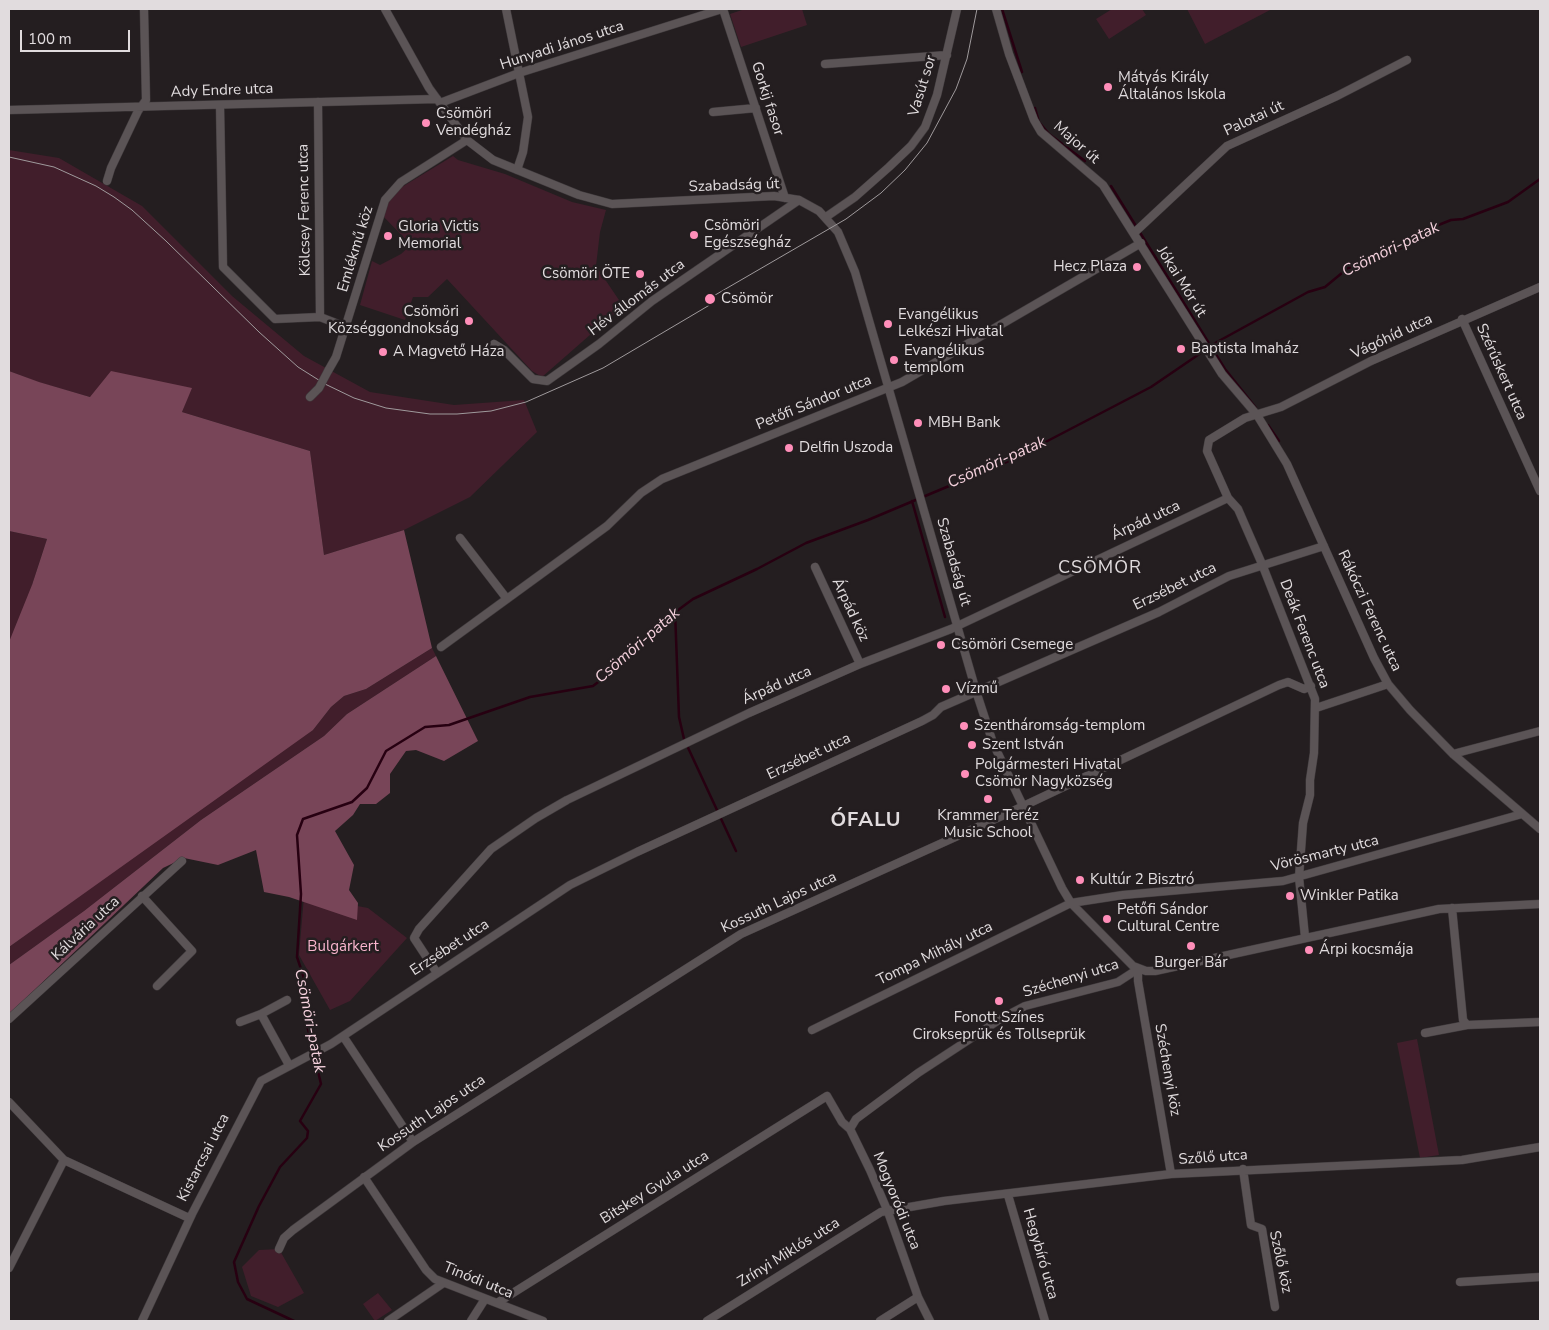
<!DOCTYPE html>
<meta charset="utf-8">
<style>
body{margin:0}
#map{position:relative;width:1549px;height:1330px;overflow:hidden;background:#241e20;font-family:"Nunito Sans",sans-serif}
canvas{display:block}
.frame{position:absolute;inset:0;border:10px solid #e1dcde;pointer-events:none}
.scale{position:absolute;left:20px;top:30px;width:110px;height:22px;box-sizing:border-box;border:2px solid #e1dcde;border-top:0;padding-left:6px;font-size:15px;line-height:18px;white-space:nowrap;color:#e1dcde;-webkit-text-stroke:4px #241e20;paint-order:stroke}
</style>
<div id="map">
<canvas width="1549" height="1330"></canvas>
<div class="frame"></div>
<div class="scale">100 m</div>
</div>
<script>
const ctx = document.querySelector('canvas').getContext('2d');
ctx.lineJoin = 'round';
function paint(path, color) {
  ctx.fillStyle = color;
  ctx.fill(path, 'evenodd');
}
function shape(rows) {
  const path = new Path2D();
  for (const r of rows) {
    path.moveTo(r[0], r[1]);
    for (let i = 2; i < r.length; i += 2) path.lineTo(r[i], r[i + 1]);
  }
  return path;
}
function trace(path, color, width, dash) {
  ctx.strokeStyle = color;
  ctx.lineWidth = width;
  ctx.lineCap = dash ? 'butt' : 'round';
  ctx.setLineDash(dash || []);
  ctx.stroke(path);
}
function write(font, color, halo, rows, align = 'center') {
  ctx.font = font + ' "Nunito Sans",sans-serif';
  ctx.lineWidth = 5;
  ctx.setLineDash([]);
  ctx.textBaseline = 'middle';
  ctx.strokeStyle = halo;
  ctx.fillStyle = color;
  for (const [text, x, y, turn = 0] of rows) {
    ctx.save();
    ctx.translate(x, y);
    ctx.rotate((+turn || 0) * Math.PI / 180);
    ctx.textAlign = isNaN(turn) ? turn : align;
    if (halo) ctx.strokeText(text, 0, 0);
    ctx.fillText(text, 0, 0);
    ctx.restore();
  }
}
paint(shape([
 [745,9,802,9,807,25,741,47,730,14],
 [1112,9,1142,9,1146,15,1109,39,1096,19],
 [1187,9,1272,9,1205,44],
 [9,150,59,158,142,206,232,296,304,356,370,392,454,405,524,400,537,432,470,497,404,530,324,555,310,451,182,412,191,388,90,397,38,382,9,371],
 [453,156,458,160,505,174,572,202,606,210,600,232,596,266,623,306,542,377,532,371,447,279,428,297,413,297,405,320,360,305,372,261,380,265,401,254,411,245,382,215,386,202,397,190],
 [9,531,47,539,32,585,313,730,331,707,344,696,366,689,432,648,436,656,347,714,324,736,201,820,84,911,9,965,9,947,204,806,9,649],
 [304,896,368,908,407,938,350,1001,330,1010,299,955],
 [1417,1039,1439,1155,1420,1158,1397,1043],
 [279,1249,304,1293,278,1307,251,1296,242,1267,259,1250],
 [378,1293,392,1310,375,1321,363,1304]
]), '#411e2b');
paint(shape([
 [9,371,39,382,90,397,111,371,192,388,182,412,310,451,324,555,404,530,432,648,366,689,344,696,331,707,313,730,9,947,9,642,32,585,47,539,9,531],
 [436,656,478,741,444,761,416,750,406,751,390,774,390,793,376,804,360,804,353,815,335,831,354,865,349,890,358,903,357,920,289,897,264,892,256,850,218,865,184,858,163,868,9,1014,9,965,84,911,201,820,324,736,347,714]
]), '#784558');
trace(shape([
 [1002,9,1022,72],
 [1035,108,1039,122,1049,134,1085,161],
 [1111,186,1225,369,1256,408],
 [1268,425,1279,441],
 [912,501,945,617],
 [675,611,679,717,684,739,736,851],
 [294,1321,247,1299,238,1282,234,1262,259,1206,280,1167,307,1138,308,1131,300,1121,321,1084,307,1025,305,981,297,957,301,894,297,835,303,819,352,802,367,788,386,751,425,727,449,725,530,697,593,686,623,663,655,627,693,599,757,569,806,543,868,520,1011,460,1151,387,1217,342,1308,292,1325,287,1348,268,1362,265,1407,245,1436,226,1451,220,1463,219,1508,202,1540,179]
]), '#270011', 2.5);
const minor = shape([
 [385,9,429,88,467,140,493,160,579,195,612,204,774,196,799,200,819,211,838,232,855,272,976,691,993,743,1062,888,1071,903,1133,966,1146,971,1155,971,1439,909,1540,904],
 [506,9,528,117,523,152,517,170],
 [723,9,785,198],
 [996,9,1009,54,1034,120,1041,132,1103,185,1222,374,1257,415,1287,464,1374,658,1388,684,1410,710,1453,754,1540,829],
 [825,64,947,55],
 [318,102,320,317],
 [440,103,519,73,722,9],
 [220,105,223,267,275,319,320,317,346,327],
 [9,110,437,99],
 [713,112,756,108],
 [107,181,111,168,138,111,146,100,144,9],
 [826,217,855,197,889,167,911,146,925,127,937,95,957,9],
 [1134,233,1227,146,1337,96,1407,60],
 [1462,319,1540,491],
 [494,344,504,350,533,379,547,381,599,344,652,301,799,200],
 [328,371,336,357,385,200,401,182,467,140],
 [310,397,319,388],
 [460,538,507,599],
 [815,567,860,664],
 [441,647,607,526,641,493,662,479,902,382,1141,243],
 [1316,708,1388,684],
 [1453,754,1540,731],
 [142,896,192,951,157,986],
 [1452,908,1463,1020,1467,1025,1540,1022],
 [1305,937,1299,877,1303,823,1310,795,1310,780,1314,753,1315,699,1262,564,1238,509,1228,498,1207,451,1209,440,1245,418,1281,407,1371,361,1540,287],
 [1138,969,1138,981,1171,1174],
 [437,973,414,938,419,929,491,849,536,818,567,800,749,713,860,664,951,629,1228,498],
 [287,1000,261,1014,289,1065],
 [9,1019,182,861],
 [240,1022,261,1014],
 [812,1030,1071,903,1123,895,1283,881,1522,814],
 [1425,1033,1467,1025],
 [343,1036,413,1142],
 [9,1102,64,1160,189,1218],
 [850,1129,856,1119,918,1073,1002,1018,1025,1006,1118,982,1138,969],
 [1243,1169,1251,1225,1262,1229,1275,1307],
 [364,1177,426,1270,435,1279,543,1321],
 [1008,1195,1045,1321],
 [279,1249,284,1238,293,1230,413,1142,741,934,1015,810,1279,685,1288,682,1304,689,1311,686],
 [9,1268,64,1160],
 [1460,1282,1540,1277],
 [497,1303,827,1096,842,1122,850,1129,870,1170,888,1212,918,1297,930,1321],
 [142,1321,192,1214,261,1081,331,1044,570,885,637,852,922,721,933,715,941,707,1159,612,1229,576,1324,546],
 [388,1321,442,1284],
 [471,1321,485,1299],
 [707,1321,881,1212,944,1201,1171,1174,1462,1160,1540,1147],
 [880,1321,918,1297]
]);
trace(minor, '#403b3d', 9);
trace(minor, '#5b5456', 8);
trace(shape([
 [9,157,54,167,96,186,114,197,132,210,166,241,259,332,298,367,325,384,354,398,386,408,430,414,457,414,491,411,526,402,603,368,713,303],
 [710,298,846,219,881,193,905,170,927,143,956,89,967,59,977,9]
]), '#9f9a9c', 1);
const minorBridge = shape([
 [319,388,328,371]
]);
trace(minorBridge, '#403b3d', 9, []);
trace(minorBridge, '#5b5456', 8);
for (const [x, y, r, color] of [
 [1108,87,5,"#ff8eb9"],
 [426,123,5,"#ff8eb9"],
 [694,235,5,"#ff8eb9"],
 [388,236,5,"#ff8eb9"],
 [1137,267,5,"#ff8eb9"],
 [640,274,5,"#ff8eb9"],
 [710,299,6,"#ff8eb9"],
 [469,321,5,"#ff8eb9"],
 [888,324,5,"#ff8eb9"],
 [1181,349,5,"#ff8eb9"],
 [383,352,5,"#ff8eb9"],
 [894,360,5,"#ff8eb9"],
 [918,423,5,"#ff8eb9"],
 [789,448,5,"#ff8eb9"],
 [941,645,5,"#ff8eb9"],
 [946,689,5,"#ff8eb9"],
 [964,726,5,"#ff8eb9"],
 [972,745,5,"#ff8eb9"],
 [965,774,5,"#ff8eb9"],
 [988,799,5,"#ff8eb9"],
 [1080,880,5,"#ff8eb9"],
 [1290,896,5,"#ff8eb9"],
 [1107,919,5,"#ff8eb9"],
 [1191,946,5,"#ff8eb9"],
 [1309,950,5,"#ff8eb9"],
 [999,1001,5,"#ff8eb9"]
]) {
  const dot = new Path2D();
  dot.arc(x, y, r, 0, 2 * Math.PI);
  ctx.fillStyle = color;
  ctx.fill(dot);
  trace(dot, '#241e20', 2);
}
write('15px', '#e1dcde', '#241e20', [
 ["Hunyadi János utca",562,46,-18],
 ["Vasút sor",923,86,-73],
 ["Ady Endre utca",222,91,-2],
 ["Gorkij fasor",767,99,72],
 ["Palotai út",1254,119,-25],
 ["Major út",1076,143,41],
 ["Szabadság út",734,186,-2],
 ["Kölcsey Ferenc utca",305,210,-91],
 ["Emlékmű köz",356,249,-73],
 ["Jókai Mór út",1181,282,58],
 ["Hév állomás utca",637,298,-37],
 ["Vágóhíd utca",1392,337,-25],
 ["Szérűskert utca",1501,372,66],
 ["Petőfi Sándor utca",814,403,-22],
 ["Árpád utca",1146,521,-25],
 ["Szabadság út",953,562,74],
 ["Erzsébet utca",1175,587,-26],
 ["Árpád köz",850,610,65],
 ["Rákóczi Ferenc utca",1369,611,65],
 ["Deák Ferenc utca",1304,634,69],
 ["Árpád utca",777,686,-24],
 ["Erzsébet utca",809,757,-25],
 ["Vörösmarty utca",1325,854,-14],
 ["Kossuth Lajos utca",779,903,-25],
 ["Kálvária utca",86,929,-43],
 ["Erzsébet utca",450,948,-33],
 ["Tompa Mihály utca",935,954,-26],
 ["Széchenyi utca",1071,979,-17],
 ["Széchenyi köz",1167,1070,80],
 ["Kossuth Lajos utca",432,1114,-34],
 ["Kistarcsai utca",204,1158,-63],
 ["Szőlő utca",1213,1158,-4],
 ["Bitskey Gyula utca",655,1188,-32],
 ["Mogyoródi utca",896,1201,68],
 ["Zrínyi Miklós utca",789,1253,-32],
 ["Hegybíró utca",1040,1254,74],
 ["Szőlő köz",1280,1262,78],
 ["Tinódi utca",478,1281,22]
]);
write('15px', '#e1dcde', '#241e20', [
 ["Mátyás Király",1118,78],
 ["Általános Iskola",1118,95],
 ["Csömöri",436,114],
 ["Vendégház",436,131],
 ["Csömöri",704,226],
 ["Egészségház",704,243],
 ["Gloria Victis",398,227],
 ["Memorial",398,244],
 ["Hecz Plaza",1127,267,"right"],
 ["Csömöri ÖTE",630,274,"right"],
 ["Csömör",721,299],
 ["Csömöri",459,312,"right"],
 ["Községgondnokság",459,329,"right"],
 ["Evangélikus",898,315],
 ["Lelkészi Hivatal",898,332],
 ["Baptista Imaház",1191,349],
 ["Evangélikus",904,351],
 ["templom",904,368],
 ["A Magvető Háza",393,352],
 ["MBH Bank",928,423],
 ["Delfin Uszoda",799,448],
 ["Csömöri Csemege",951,645],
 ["Vízmű",956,689],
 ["Szentháromság-templom",974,726],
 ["Szent István",982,745],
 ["Polgármesteri Hivatal",975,765],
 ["Csömör Nagyközség",975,782],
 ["Krammer Teréz",988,816,"center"],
 ["Music School",988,833,"center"],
 ["Kultúr 2 Bisztró",1090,880],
 ["Winkler Patika",1300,896],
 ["Petőfi Sándor",1117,910],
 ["Cultural Centre",1117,927],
 ["Árpi kocsmája",1319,950],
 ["Burger Bár",1191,963,"center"],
 ["Fonott Színes",999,1018,"center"],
 ["Cirokseprük és Tollseprük",999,1035,"center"]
], 'left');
write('15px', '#f9b5cd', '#241e20', [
 ["Bulgárkert",343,947]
]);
write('italic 16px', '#f5d1dd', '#241e20', [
 ["Csömöri-patak",1391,250,-26],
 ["Csömöri-patak",997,463,-24],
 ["Csömöri-patak",638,646,-41],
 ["Csömöri-patak",309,1021,79]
]);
ctx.letterSpacing = '1px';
write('18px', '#e1dcde', '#241e20', [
 ["CSÖMÖR",1100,569]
]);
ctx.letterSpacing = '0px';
ctx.letterSpacing = '1px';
write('bold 20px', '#e1dcde', '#241e20', [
 ["ÓFALU",866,821]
]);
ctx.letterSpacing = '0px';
</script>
